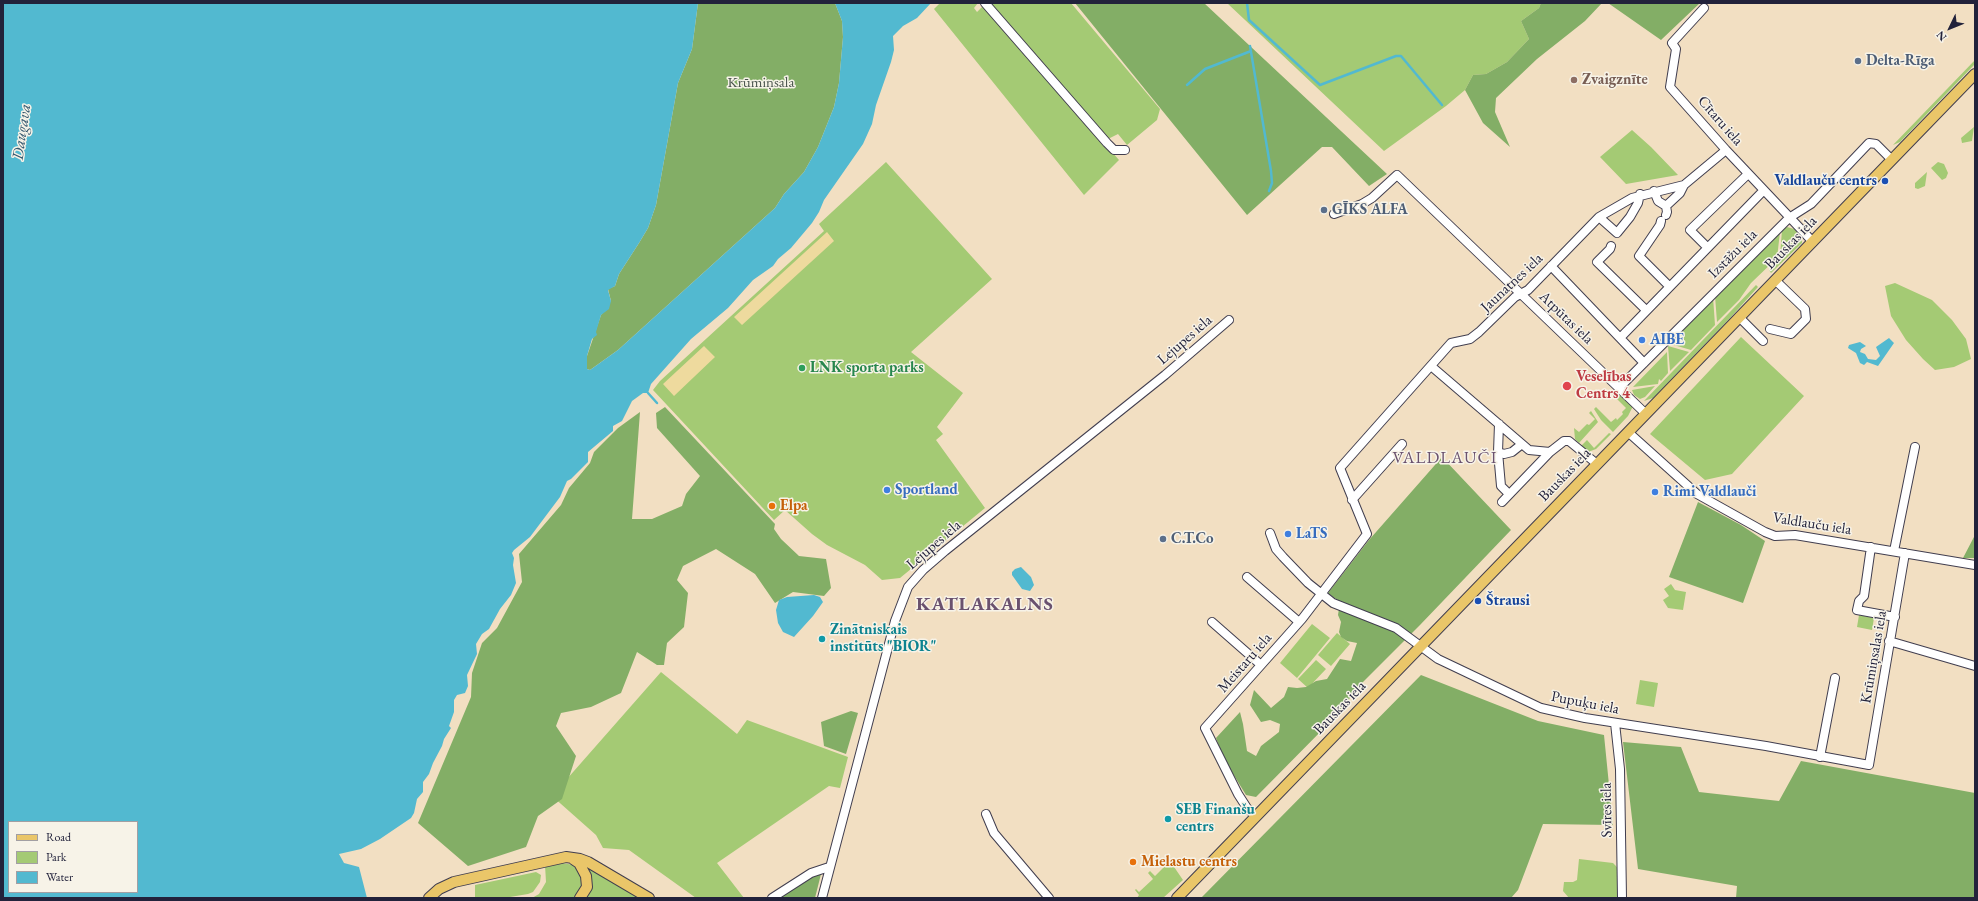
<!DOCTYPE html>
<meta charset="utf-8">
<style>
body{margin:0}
#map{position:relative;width:1978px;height:901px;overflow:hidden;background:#f2dfc2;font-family:"EB Garamond",serif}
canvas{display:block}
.frame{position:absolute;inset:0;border:4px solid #22223b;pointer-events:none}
.legend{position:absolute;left:8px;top:821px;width:130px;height:72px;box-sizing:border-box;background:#f7f3e8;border:1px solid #a29fa3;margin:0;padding:5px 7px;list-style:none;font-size:12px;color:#22223b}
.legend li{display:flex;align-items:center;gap:8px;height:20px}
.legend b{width:20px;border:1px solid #a29fa3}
.north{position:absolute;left:1930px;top:8px;width:40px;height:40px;-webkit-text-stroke:3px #f7f3e8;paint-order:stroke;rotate:227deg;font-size:11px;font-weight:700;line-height:16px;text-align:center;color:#22223b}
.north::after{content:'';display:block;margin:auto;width:14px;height:18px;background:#22223b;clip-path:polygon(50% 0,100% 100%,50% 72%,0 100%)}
</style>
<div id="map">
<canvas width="1978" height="901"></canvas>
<div class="frame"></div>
<ul class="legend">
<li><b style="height:5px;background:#eac669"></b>Road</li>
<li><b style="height:11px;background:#a4ca74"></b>Park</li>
<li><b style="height:11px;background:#52b9d0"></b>Water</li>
</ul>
<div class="north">N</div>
</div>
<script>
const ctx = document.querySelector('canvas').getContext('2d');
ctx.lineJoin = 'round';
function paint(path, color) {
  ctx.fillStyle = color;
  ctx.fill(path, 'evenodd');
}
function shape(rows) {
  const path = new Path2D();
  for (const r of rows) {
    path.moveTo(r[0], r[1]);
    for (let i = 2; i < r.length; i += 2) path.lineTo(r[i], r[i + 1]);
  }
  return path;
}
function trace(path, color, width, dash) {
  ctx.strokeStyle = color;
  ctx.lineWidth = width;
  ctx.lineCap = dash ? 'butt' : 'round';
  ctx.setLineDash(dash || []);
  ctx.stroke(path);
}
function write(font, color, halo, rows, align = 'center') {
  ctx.font = font + ' "EB Garamond",serif';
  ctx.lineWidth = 3;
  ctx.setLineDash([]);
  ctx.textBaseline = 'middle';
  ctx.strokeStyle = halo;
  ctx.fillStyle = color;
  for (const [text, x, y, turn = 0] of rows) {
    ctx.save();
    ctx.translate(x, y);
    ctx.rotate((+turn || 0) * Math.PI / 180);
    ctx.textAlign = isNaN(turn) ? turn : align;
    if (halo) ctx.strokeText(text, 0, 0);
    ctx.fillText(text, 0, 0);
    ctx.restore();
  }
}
paint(shape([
 [940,3,978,3,974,8,977,12,983,6,1119,160,1084,195,934,9],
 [989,3,1071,3,1160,109,1157,120,1127,145,1118,134,1108,139],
 [1227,3,1541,3,1539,8,1521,21,1529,39,1507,62,1486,74,1473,75,1465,90,1446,106,1384,151],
 [1975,60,1975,64,1900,142,1893,145],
 [1974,127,1972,141,1962,143,1961,138],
 [1632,130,1651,147,1678,175,1626,184,1600,157],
 [886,162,992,279,911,352,963,393,937,427,943,434,936,440,985,508,900,578,882,580,865,565,827,545,812,534,785,510,774,520,653,390,660,381,824,231,819,224],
 [1938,162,1944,164,1948,173,1946,178,1942,180,1931,168],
 [1927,172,1925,186,1918,189,1915,188,1915,183],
 [1787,227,1794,229,1799,234,1799,237,1780,256,1782,230],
 [1780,232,1777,258,1751,283,1739,300,1717,322,1715,296],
 [1802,238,1802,243,1771,273,1769,270],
 [1895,283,1932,300,1952,320,1966,339,1971,359,1954,367,1935,370,1923,359,1906,340,1891,316,1885,286],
 [1756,285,1758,287,1731,317,1653,398,1644,401],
 [1713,297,1715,325,1691,350,1667,343],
 [1741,337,1804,396,1732,474,1705,480,1650,434],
 [1668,346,1689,352,1670,371],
 [1667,352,1668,373,1661,381,1659,379,1658,384,1633,387],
 [1655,386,1645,397,1640,399,1634,395,1632,390],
 [1612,391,1616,391,1633,406,1628,416,1613,432,1601,420,1594,409,1596,407,1611,422,1616,418,1617,420,1623,414,1622,412,1626,408,1610,392],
 [1591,411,1598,422,1579,443,1575,439,1574,428,1579,432,1587,424,1589,425,1595,419,1589,413],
 [1609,433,1611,434,1596,449,1588,452,1581,446,1587,440,1594,448],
 [1671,584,1675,590,1686,592,1683,610,1668,608,1663,600,1669,596,1664,589],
 [1859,615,1874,618,1872,630,1857,627],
 [1312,624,1330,638,1297,678,1280,663],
 [1337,633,1350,644,1331,666,1318,655],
 [1316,660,1326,669,1308,688,1298,679],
 [661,672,737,734,747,720,848,757,840,788,829,786,717,863,744,898,696,898,629,850,603,848,596,835,552,796],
 [1640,680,1658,683,1654,707,1636,704],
 [1579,859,1613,863,1616,866,1618,869,1618,898,1569,898,1563,891,1564,882,1573,882,1577,880],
 [1170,861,1183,880,1163,898,1137,898,1139,895,1135,890,1136,889,1139,892,1153,879,1148,873,1150,871,1155,876],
 [562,863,574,865,578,868,584,884,579,893,573,898,532,898,539,894,546,882,545,865],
 [587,867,643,898,586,898,591,888,592,881],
 [536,872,541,875,540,882,533,892,528,894,504,898,475,898,475,885]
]), '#a4ca74');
paint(shape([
 [698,3,835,3,842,21,843,37,839,83,834,107,818,147,804,172,784,194,775,208,618,350,590,370,587,369,587,356,601,315,611,301,608,289,615,286,619,274,639,243,648,228,656,205,678,83,692,49],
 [1075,3,1204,3,1387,174,1369,186,1332,147,1322,147,1247,215],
 [1541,3,1602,3,1585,21,1537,59,1496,98,1495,112,1510,147,1483,123,1465,90,1473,75,1486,74,1507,62,1529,39,1521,21,1539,8],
 [1608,3,1700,3,1661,40],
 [665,407,775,524,774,529,781,539,799,556,826,559,831,588,824,596,793,592,775,603,755,574,716,549,683,566,677,580,688,593,684,627,667,643,664,665,657,665,637,652,621,693,591,707,561,713,556,726,576,756,562,799,538,816,526,847,468,866,418,823,471,697,472,673,482,643,497,628,522,582,519,554,561,505,569,488,590,463,594,452,618,428,640,412,632,519,652,519,682,506,686,494,700,476,657,428,656,413],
 [1442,457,1511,530,1420,625,1360,685,1335,717,1256,797,1246,795,1224,759,1216,738,1240,712,1243,724,1247,751,1256,756,1261,746,1279,732,1280,724,1270,720,1261,722,1250,705,1254,690,1271,708,1284,697,1288,687,1297,688,1306,687,1316,681,1327,679,1340,659,1351,661,1357,643,1347,641,1341,637,1339,632,1341,622,1338,615,1340,602,1328,593,1369,540],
 [1698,502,1741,525,1765,541,1743,603,1669,577],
 [1975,535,1975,558,1963,558],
 [1421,675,1538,721,1604,735,1613,825,1543,824,1518,890,1511,898,1201,898],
 [851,711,858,713,846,754,824,746,821,722],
 [1623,742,1681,747,1699,792,1779,801,1801,761,1975,793,1975,898,1736,898,1737,886,1638,869],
 [821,874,815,898,778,898,811,876]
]), '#83ae66');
paint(shape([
 [827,232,834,241,742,325,734,317],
 [704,346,715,357,674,396,663,384]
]), '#eeda9e');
paint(shape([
 [3,3,698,3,692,49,678,83,656,205,648,228,639,243,619,274,615,286,608,290,611,301,609,309,601,315,596,332,597,335,592,339,587,356,587,369,590,370,618,350,775,208,784,194,804,172,818,147,834,107,839,83,843,37,842,21,835,3,931,3,917,18,903,26,893,36,894,50,891,62,876,105,872,124,863,144,824,200,819,212,812,223,791,248,778,259,773,266,753,280,728,308,691,339,651,384,648,393,643,393,632,401,622,421,613,426,613,431,588,452,588,462,571,479,567,481,560,497,530,537,514,550,512,553,514,558,513,565,516,583,511,595,500,609,489,629,482,634,476,644,477,654,467,675,468,686,465,693,457,695,454,700,454,712,449,726,451,728,444,739,442,746,433,763,429,774,423,782,423,792,417,799,414,813,411,818,380,839,361,849,339,854,344,863,359,867,367,898,3,898],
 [9,822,137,822,137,892,9,892],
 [1889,338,1894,343,1878,366,1867,362,1864,365,1860,363,1856,353,1848,348,1849,345,1860,342,1866,346,1861,349,1860,352,1865,354,1868,359,1876,360,1880,356,1876,347],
 [1021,567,1031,577,1034,585,1030,591,1022,589,1012,575,1012,572,1015,569],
 [814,595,820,597,823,602,813,616,794,637,783,632,778,623,776,610,779,600,787,597]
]), '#52b9d0');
trace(shape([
 [1247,3,1249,20,1320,85,1396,56,1401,56,1442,105],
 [1250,46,1271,171,1272,183,1269,191],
 [1187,85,1205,69,1251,51],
 [648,393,657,403]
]), '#52b9d0', 2.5);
const minor = shape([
 [985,3,1107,143,1114,150,1125,150],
 [1704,8,1672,43,1676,49,1670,87,1726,150,1813,242],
 [1654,191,1658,201,1666,206,1680,193,1684,185],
 [1334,214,1362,204,1372,198,1397,175,1646,414],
 [1666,215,1667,212,1666,206],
 [1599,217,1617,233,1630,217,1638,203,1640,194],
 [1661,221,1660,225,1639,256,1669,286],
 [1611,246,1610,249,1597,262,1646,310],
 [1707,247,1690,230,1748,174],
 [1551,266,1620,338],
 [1739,317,1763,341],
 [1770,329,1791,334,1806,319,1805,309,1775,280],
 [1644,363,1620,338,1764,190],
 [1431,366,1529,450,1550,452,1564,441,1569,441,1597,464],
 [1619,388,1789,218,1811,204,1869,143,1876,144,1892,160],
 [1499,424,1498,452,1501,486,1509,494],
 [1628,432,1697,494,1765,532,1775,536,1795,535,1975,565],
 [1498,452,1504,454,1512,452,1522,444],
 [1352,500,1402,444],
 [1502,502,1550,452],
 [1270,533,1276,549,1283,557,1308,583,1333,603,1396,628,1438,659,1541,708,1585,718,1766,746,1869,765,1905,553],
 [1871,547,1864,596,1859,601,1857,610,1895,617],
 [1894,551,1915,447],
 [1247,577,1299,622],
 [1212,622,1261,665],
 [1889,641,1975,666],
 [1615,723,1620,769,1622,898],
 [1820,757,1835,678],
 [986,814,994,833,1049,898],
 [1256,816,1247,808,1238,794,1205,728,1302,619,1367,534,1340,468,1451,343,1470,339,1479,332,1515,297,1528,290,1599,217,1632,198,1684,185,1726,150],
 [772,898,811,873,829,867],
 [822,898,895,621,908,587,923,570,945,551,1165,375,1229,320]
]);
const major = shape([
 [573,859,579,863,586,876,587,887,580,898],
 [429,898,439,889,454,882,566,857,580,859,588,862,649,898],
 [1177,898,1975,74]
]);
trace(minor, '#413e4f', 10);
trace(major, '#413e4f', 12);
trace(minor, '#fff', 8);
trace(major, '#eac669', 10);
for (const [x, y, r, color] of [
 [1858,61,4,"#5c6f8a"],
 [1574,80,4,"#8d6e63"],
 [1885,181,4,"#1a4fb4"],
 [1324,210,4,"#5c6f8a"],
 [1642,340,4,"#3f7fe0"],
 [802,368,4,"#2e9e5b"],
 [1567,386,5,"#e0444e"],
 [887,490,4,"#3f7fe0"],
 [1655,492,4,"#3f7fe0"],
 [772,506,4,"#e8710a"],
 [1288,534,4,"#3f7fe0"],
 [1163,539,4,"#5c6f8a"],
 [1478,601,4,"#1a4fb4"],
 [822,639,4,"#0f9aa8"],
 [1168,819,4,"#0f9aa8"],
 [1133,862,4,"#e8710a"]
]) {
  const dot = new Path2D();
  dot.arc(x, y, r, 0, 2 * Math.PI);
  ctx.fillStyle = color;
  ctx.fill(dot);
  trace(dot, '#f7f3e8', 1.5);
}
write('bold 15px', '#4e5e75', '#f7f3e8', [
 ["Delta-Rīga",1866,61],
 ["GĪKS ALFA",1332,210],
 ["C.T.Co",1171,539]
], 'left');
write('bold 15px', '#785e54', '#f7f3e8', [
 ["Zvaigznīte",1582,80]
], 'left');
write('15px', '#49544c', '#f7f3e8', [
 ["Krūmiņsala",761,83]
]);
write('15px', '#22223b', '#f7f3e8', [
 ["Cītaru iela",1720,121,49],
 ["Bauskas iela",1791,243,-46],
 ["Izstāžu iela",1733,254,-45],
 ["Jaunatnes iela",1512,283,-43],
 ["Atpūtas iela",1566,318,44],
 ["Lejupes iela",1185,340,-41],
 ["Bauskas iela",1565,475,-46],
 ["Valdlauču iela",1812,524,9],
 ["Lejupes iela",934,545,-41],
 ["Krūmiņsalas iela",1874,657,-80],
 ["Meistaru iela",1245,663,-49],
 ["Pupuķu iela",1585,703,11],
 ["Bauskas iela",1340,708,-46],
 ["Svīres iela",1607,810,-91]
]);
write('bold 15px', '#164399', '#f7f3e8', [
 ["Valdlauču centrs",1877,181],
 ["Štrausi",1486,601,"left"]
], 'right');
write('bold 15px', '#366cbe', '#f7f3e8', [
 ["AIBE",1650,340],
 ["Sportland",895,490],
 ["Rimi Valdlauči",1663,492],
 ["LaTS",1296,534]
], 'left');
write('bold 15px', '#27864d', '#f7f3e8', [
 ["LNK sporta parks",810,368]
], 'left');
write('bold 15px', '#be3a42', '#f7f3e8', [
 ["Veselības",1576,377],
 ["Centrs 4",1576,394]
], 'left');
write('bold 15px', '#c56008', '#f7f3e8', [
 ["Elpa",780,506],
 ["Mielastu centrs",1141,862]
], 'left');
write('bold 15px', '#0d838f', '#f7f3e8', [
 ["Zinātniskais",830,630],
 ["institūts \"BIOR\"",830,647],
 ["SEB Finanšu",1176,810],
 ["centrs",1176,827]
], 'left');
write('italic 16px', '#33576f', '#f7f3e8', [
 ["Daugava",22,132,-82]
]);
ctx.letterSpacing = '1px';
write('17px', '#6a516e', '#f7f3e8', [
 ["VALDLAUČI",1445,458]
]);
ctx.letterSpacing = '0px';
ctx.letterSpacing = '1px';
write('bold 19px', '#6a516e', '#f7f3e8', [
 ["KATLAKALNS",985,605]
]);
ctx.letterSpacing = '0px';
</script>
